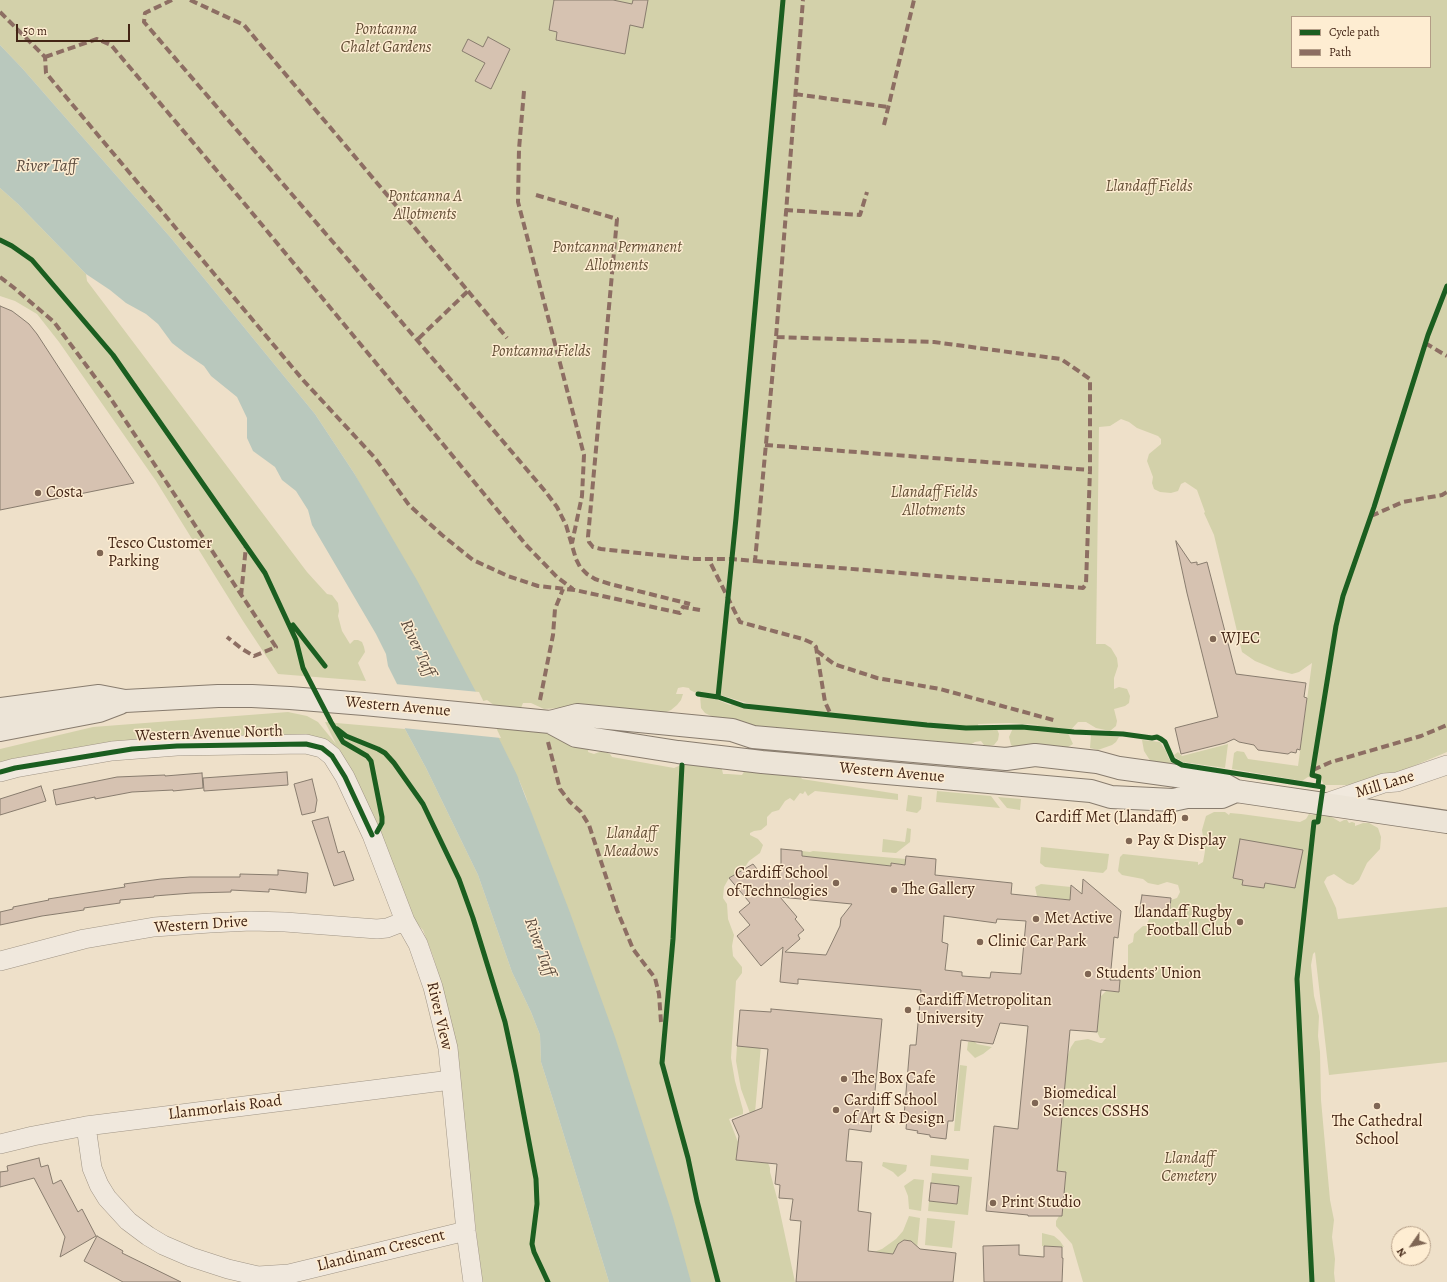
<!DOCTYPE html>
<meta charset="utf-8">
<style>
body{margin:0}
#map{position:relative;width:1447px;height:1282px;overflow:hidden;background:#eee0c9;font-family:Alegreya,serif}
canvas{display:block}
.legend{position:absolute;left:1291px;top:16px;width:140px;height:52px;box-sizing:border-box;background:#feedd2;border:1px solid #b39d86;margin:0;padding:5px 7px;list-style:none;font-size:12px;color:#432515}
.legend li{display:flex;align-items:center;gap:8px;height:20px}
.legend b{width:20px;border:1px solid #b39d86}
.north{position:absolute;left:1391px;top:1226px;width:40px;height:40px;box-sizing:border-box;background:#feedd2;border:1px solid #b39d86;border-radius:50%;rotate:236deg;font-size:11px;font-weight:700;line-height:16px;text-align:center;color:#432515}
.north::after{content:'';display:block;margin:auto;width:14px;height:18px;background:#7f6654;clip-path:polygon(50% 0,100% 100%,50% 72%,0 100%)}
.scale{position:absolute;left:16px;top:24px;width:114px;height:18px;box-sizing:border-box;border:2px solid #432515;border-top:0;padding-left:5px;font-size:12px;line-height:14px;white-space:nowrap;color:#432515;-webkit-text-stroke:3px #feedd2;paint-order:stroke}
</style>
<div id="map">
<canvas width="1447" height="1282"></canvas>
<ul class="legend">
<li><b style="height:5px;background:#1b5e20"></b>Cycle path</li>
<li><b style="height:5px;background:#8d6e63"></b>Path</li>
</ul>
<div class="north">N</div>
<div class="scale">50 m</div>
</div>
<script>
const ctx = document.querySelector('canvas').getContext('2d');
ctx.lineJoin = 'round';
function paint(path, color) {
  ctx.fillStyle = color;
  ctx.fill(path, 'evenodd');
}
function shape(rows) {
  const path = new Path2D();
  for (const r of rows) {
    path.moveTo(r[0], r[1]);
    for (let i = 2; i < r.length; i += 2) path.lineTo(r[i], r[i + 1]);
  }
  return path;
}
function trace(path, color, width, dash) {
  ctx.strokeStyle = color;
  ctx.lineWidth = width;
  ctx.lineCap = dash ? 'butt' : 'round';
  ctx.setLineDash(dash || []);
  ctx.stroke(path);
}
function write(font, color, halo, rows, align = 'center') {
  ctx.font = font + ' Alegreya,serif';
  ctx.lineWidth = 3;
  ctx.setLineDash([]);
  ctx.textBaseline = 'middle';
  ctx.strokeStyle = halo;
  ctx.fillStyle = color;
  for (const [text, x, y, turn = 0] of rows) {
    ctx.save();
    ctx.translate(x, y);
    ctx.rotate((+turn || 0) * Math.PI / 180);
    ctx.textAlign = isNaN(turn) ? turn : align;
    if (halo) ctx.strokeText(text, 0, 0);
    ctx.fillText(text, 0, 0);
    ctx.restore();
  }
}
paint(shape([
 [0,0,1447,0,1447,752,1375,782,1347,785,1324,785,1321,779,1308,777,1302,781,1232,769,1234,753,1237,751,1244,752,1248,759,1298,766,1312,663,1299,672,1292,674,1277,670,1255,661,1242,652,1214,535,1204,513,1205,512,1197,490,1185,482,1181,484,1178,491,1171,493,1160,492,1154,489,1152,483,1153,477,1147,461,1149,454,1161,444,1161,439,1158,436,1137,428,1129,422,1121,419,1110,426,1099,427,1096,644,1105,644,1111,648,1117,658,1118,666,1114,678,1114,689,1119,687,1127,689,1130,696,1129,703,1125,706,1114,709,1117,721,1116,726,1110,731,1096,728,1086,722,1078,722,1068,733,1073,744,1068,747,1068,750,1016,749,1011,745,1009,737,1013,728,1039,725,1009,723,978,724,979,729,984,725,990,725,997,729,999,734,998,740,994,745,989,746,984,745,981,741,975,742,970,745,846,741,723,722,705,713,701,708,700,695,690,690,689,688,683,687,678,688,676,694,683,694,681,700,677,705,671,710,659,715,560,708,544,709,531,703,523,703,521,708,498,708,487,700,476,703,354,473,315,414,171,238,22,68,0,45],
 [1292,17,1430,17,1430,67,1292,67],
 [716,694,717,694,750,704,749,707,732,704,730,705,718,700],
 [0,188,18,204,86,274,87,281,307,572,327,594,332,595,338,603,339,611,338,616,342,631,350,644,354,640,358,640,362,642,364,647,365,652,358,663,366,681,278,674,243,621,156,481,59,342,37,314,15,301,0,296],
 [288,712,307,716,318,722,336,744,325,722,405,729,426,768,478,875,512,972,531,1012,540,1035,541,1062,554,1103,609,1282,482,1282,457,1062,439,976,433,956,423,930,414,921,358,789,317,753,227,737,219,732,210,736,0,767,0,749,93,727],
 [517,727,522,731,529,730,533,732,537,729,556,732,590,742,588,752,594,754,602,751,610,754,612,757,674,768,688,762,721,765,723,774,728,774,742,775,745,770,798,773,802,779,898,794,898,800,815,791,808,796,805,791,803,794,800,793,794,801,790,798,785,801,779,810,772,812,767,817,767,825,761,830,754,831,750,833,750,835,758,839,763,845,760,853,749,861,743,870,729,878,724,887,723,898,727,904,728,919,734,935,732,946,733,956,742,967,742,973,736,981,731,1058,735,1081,743,1110,743,1114,729,1119,738,1142,736,1160,768,1163,770,1168,770,1172,777,1198,795,1282,659,1282,526,797,519,780,510,778,486,739,497,729],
 [1091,735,1104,735,1119,737,1116,742,1112,745,1098,750,1090,748],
 [1142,740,1160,742,1166,751,1168,757,1174,766,1151,762,1144,751],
 [1228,744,1225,768,1183,762,1176,758,1174,755,1178,752,1182,756],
 [937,791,991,796,1000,808,936,802],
 [908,795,922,797,921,809,917,813,906,811],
 [998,797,1021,799,1020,810,1007,808],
 [1214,812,1225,812,1229,815,1230,813,1241,814,1300,822,1306,819,1309,814,1312,815,1317,813,1325,813,1340,822,1344,820,1347,820,1349,823,1352,822,1355,823,1355,826,1363,823,1369,823,1378,828,1381,837,1380,849,1367,863,1359,880,1353,885,1347,883,1334,874,1327,877,1324,882,1336,908,1338,919,1447,907,1447,1062,1329,1075,1315,952,1313,954,1311,965,1314,996,1319,1016,1318,1036,1320,1052,1321,1100,1330,1200,1334,1220,1332,1237,1335,1259,1334,1273,1335,1282,1083,1282,1072,1244,1056,1226,1056,1221,1059,1216,1062,1216,1066,1173,1057,1171,1067,1057,1071,1047,1075,1041,1088,1039,1100,1043,1102,1043,1106,1038,1100,1038,1097,1032,1101,996,1106,991,1119,992,1120,980,1128,970,1128,945,1133,942,1134,934,1143,926,1147,926,1147,923,1152,915,1169,917,1171,900,1177,898,1180,892,1178,885,1171,883,1167,882,1158,885,1148,883,1143,879,1122,875,1118,871,1120,857,1123,854,1198,862,1198,865,1203,862,1205,851,1202,830,1206,816],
 [907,828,911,829,910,842,896,853,882,852,883,839,905,842],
 [1041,847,1109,854,1107,869,1103,873,1045,867,1040,863],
 [802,851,810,852,813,851,906,859,906,865,891,863,891,866,816,858,801,865],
 [1041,884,1071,887,1070,900,1037,896,1035,887],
 [974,1041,977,1044,992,1047,983,1054,975,1058,967,1050,968,1042],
 [749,1044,761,1045,754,1124,741,1089,736,1061,737,1046,748,1047],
 [960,1065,967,1066,960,1131,954,1131],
 [931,1155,969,1159,968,1170,930,1166],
 [883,1162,907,1165,906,1171,898,1177,893,1172,882,1166],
 [932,1173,972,1177,968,1215,928,1211,929,1201,957,1204,959,1186,931,1183],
 [914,1179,924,1180,921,1211,909,1209,908,1196,904,1186],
 [909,1216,920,1218,917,1249,916,1246,911,1241,904,1240,898,1244,895,1254,874,1252,882,1249,896,1239,903,1231],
 [927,1218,955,1221,952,1248,925,1245],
 [1042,1233,1054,1236,1060,1241,1064,1247,1042,1246]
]), '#d3d1aa');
paint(shape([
 [0,45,22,68,171,238,315,414,354,473,418,582,476,692,517,775,569,910,615,1037,673,1217,691,1282,609,1282,554,1103,541,1062,540,1035,531,1012,512,972,478,875,426,768,405,729,397,684,388,666,386,654,376,634,312,525,308,510,296,491,282,480,275,467,253,451,247,438,247,418,237,397,211,376,204,366,185,353,172,343,158,324,146,314,126,303,110,290,86,274,18,204,0,188]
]), '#b9c8bd');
paint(shape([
 [395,684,479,692,501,738,403,728,395,700]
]), '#eee0c9');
const building = shape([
 [554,0,613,0,632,4,633,0,648,0,643,28,630,25,625,54,556,40,557,32,549,30,554,0],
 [488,37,510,49,491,89,475,81,485,63,462,51,468,39,483,47,488,37],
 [0,306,12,311,20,317,29,324,37,334,134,483,0,510,0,306],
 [1176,541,1191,563,1197,562,1197,565,1207,562,1236,674,1306,683,1304,697,1307,698,1300,750,1297,749,1296,753,1291,752,1288,754,1258,750,1254,745,1239,742,1234,739,1225,743,1181,754,1175,728,1218,717,1187,593,1176,542,1176,541],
 [287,772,288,785,204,791,203,778,287,772],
 [202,773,203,788,173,791,173,790,132,792,95,799,95,797,56,805,53,790,117,777,165,775,165,776,202,773],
 [312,779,317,800,315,812,302,815,294,784,312,779],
 [41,786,46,801,0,815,0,799,41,786],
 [328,817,338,853,344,851,354,880,334,886,312,821,328,817],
 [1240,839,1303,850,1295,888,1265,883,1264,888,1242,885,1243,880,1233,878,1240,839],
 [781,849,802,851,802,856,891,866,891,863,905,865,906,856,936,859,935,875,1012,883,1011,894,1070,900,1071,885,1082,894,1083,879,1121,911,1118,938,1114,937,1110,980,1120,980,1119,992,1101,990,1097,1032,1070,1030,1057,1171,1066,1172,1062,1216,1028,1216,1028,1215,986,1211,994,1126,1018,1129,1028,1026,1000,1023,993,1044,961,1040,953,1121,948,1121,946,1139,930,1137,930,1135,917,1133,918,1131,906,1129,907,1117,904,1116,910,1045,916,1045,921,990,798,979,798,984,780,982,783,947,761,966,737,936,750,925,739,912,750,903,729,878,753,864,765,879,781,866,781,849],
 [780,897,852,904,841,918,840,926,826,955,785,952,800,939,798,935,804,930,795,919,797,917,780,897],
 [944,916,996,923,997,919,1026,921,1021,974,991,972,990,978,962,976,962,972,945,970,948,944,942,942,944,916],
 [278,870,308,873,306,893,269,889,269,892,231,890,231,892,192,893,154,896,154,897,120,900,120,903,84,908,84,910,42,916,0,925,0,912,13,909,13,907,49,900,48,899,125,887,124,884,161,879,190,877,240,877,240,874,278,875,278,870],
 [1142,895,1171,898,1169,917,1139,913,1142,895],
 [771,1009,882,1019,871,1132,849,1129,846,1161,862,1162,858,1211,871,1213,868,1251,893,1254,898,1244,904,1240,911,1241,920,1249,956,1253,953,1282,796,1282,801,1221,790,1220,793,1199,779,1198,780,1185,775,1184,777,1164,736,1160,739,1136,732,1120,762,1108,768,1049,737,1046,740,1010,771,1012,771,1009],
 [39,1158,41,1167,48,1165,53,1184,61,1180,78,1212,82,1209,96,1236,60,1257,65,1237,34,1178,0,1187,0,1172,8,1171,7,1166,39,1158],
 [931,1183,959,1186,957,1204,929,1201,931,1183],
 [97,1236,123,1251,122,1253,181,1282,123,1282,84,1261,97,1236],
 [1019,1245,1019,1255,1044,1257,1044,1246,1062,1247,1062,1258,1063,1258,1062,1282,984,1282,983,1246,1019,1245]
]);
paint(building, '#d6c2b1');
trace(building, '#887c6e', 1);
const minor = shape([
 [0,772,15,768,112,751,177,746,306,744,322,748,332,756,345,777,372,835,405,921,418,944,433,987,448,1048,466,1231,473,1282],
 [1323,804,1384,783,1397,782,1447,765],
 [0,961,84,939,154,927,210,923,251,921,285,922,377,929,387,928,405,921],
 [86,1126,92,1168,99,1185,107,1198,128,1221,148,1236,163,1245,191,1257,228,1269,258,1276,289,1274,466,1231],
 [0,1144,33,1136,86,1126,451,1080]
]);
const highway = shape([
 [0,709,99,696,125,701,218,696,252,696,290,698,364,704,550,722,577,715,732,730,753,737,1006,759,1035,755,1097,762,1119,768,1220,782,1236,791,1447,822],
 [550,722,576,736,678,752,762,762,1091,791,1111,797,1173,800,1187,797,1222,797,1236,791],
 [0,730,99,711,120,703]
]);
trace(minor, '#a09586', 20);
trace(highway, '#887c6e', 24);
trace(minor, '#f0e8dd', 19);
trace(highway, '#ece4d7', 22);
trace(shape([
 [172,0,145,13,144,22,417,340,545,491,557,507,566,525,576,559,580,567,587,574,595,579,610,584,690,604],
 [190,0,244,25,468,291,417,340],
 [0,12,45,57,46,73,303,380,375,458,409,505,442,535,473,560,508,576,538,586,575,590,680,613,683,607,700,610],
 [45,57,97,39,111,45,239,197,527,546,557,577,573,589],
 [524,91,519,149,518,202,584,455,582,496,572,543],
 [795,94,888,107],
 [884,125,914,0],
 [536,195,617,219,588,537,589,542,593,547,601,549,695,559,732,559,755,561,776,337,803,0],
 [785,210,860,215,867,192],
 [0,277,13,287,54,322,109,396,276,647,254,656,242,649,227,637],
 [468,291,507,338],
 [1425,343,1447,356],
 [765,445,1090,470],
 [1371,516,1403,502,1442,495,1447,492],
 [755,561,1083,588,1086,584,1090,470,1090,379,1061,359,934,342,776,337],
 [711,564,740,622,803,639,812,643,816,647,825,702,831,715],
 [241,596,246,546],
 [817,651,834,664,877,678,940,689,1057,721],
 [540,700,553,635,555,609,563,589],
 [548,742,560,789,570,802,581,812,589,825,617,910,633,949,655,978,659,994,661,1022],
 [1313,770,1331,762,1421,736,1447,725]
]), '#8d6e63', 4, [8, 4]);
trace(shape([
 [0,240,12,246,32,260,113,355,265,573,296,640,303,668,331,722,343,742,367,756,371,761,382,817,382,823,377,832],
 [293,625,325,666],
 [698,694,718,697,744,706,927,725,966,728,1022,727,1074,732,1123,734,1152,738,1157,737,1161,739,1165,742,1173,760,1182,765,1323,787,1318,822,1314,822,1297,979,1312,1282],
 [718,697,736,518,783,0],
 [337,729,346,736,378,749,385,753,394,763,423,804,459,879,473,918,505,1022,516,1073,536,1179,537,1204,532,1244,534,1252,548,1282],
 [682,765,673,939,662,1063,688,1158,697,1201,718,1282],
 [0,772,15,768,132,749,177,746,306,744,322,748,332,756,345,777,372,835],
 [1318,786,1319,777,1312,775,1336,626,1343,596,1374,507,1428,335,1447,286]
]), '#1b5e20', 5);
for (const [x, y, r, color] of [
 [38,493,4,"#7f6654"],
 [100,553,4,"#7f6654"],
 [1213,639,4,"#7f6654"],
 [1185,818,4,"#7f6654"],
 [1129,841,4,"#7f6654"],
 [836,883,4,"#7f6654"],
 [894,890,4,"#7f6654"],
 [1036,919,4,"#7f6654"],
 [1240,922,4,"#7f6654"],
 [980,942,4,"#7f6654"],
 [1088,974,4,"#7f6654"],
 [908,1010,4,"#7f6654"],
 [844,1079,4,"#7f6654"],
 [1035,1103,4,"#7f6654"],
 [1377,1106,4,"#7f6654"],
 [836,1110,4,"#7f6654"],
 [993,1203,4,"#7f6654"]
]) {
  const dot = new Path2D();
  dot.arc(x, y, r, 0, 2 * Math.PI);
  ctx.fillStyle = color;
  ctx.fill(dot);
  trace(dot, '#feedd2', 1.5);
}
write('italic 16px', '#624d34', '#feedd2', [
 ["Pontcanna",386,30],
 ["Chalet Gardens",386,48],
 ["Llandaff Fields",1149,187],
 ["Pontcanna A",425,197],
 ["Allotments",425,215],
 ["Pontcanna Permanent",617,248],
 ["Allotments",617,266],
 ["Pontcanna Fields",541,352],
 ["Llandaff Fields",934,493],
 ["Allotments",934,511],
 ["Llandaff",631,834],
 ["Meadows",631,852],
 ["Llandaff",1189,1159],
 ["Cemetery",1189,1177]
]);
write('16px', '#432515', '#feedd2', [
 ["Costa",46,493],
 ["Tesco Customer",108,544],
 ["Parking",108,562],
 ["WJEC",1221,639],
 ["Cardiff Met (Llandaff)",1177,818,"right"],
 ["Pay & Display",1137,841],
 ["Cardiff School",828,874,"right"],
 ["of Technologies",828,892,"right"],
 ["The Gallery",902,890],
 ["Llandaff Rugby",1232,913,"right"],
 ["Football Club",1232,931,"right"],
 ["Met Active",1044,919],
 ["Clinic Car Park",988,942],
 ["Students’ Union",1096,974],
 ["Cardiff Metropolitan",916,1001],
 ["University",916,1019],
 ["The Box Cafe",852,1079],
 ["Biomedical",1043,1094],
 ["Sciences CSSHS",1043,1112],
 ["Cardiff School",844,1101],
 ["of Art & Design",844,1119],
 ["The Cathedral",1377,1122,"center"],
 ["School",1377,1140,"center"],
 ["Print Studio",1001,1203]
], 'left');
write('16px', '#432515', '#feedd2', [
 ["Western Avenue",398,707,5],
 ["Western Avenue North",209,734,-2],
 ["Western Avenue",892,773,5],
 ["Mill Lane",1385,785,-17],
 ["Western Drive",201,925,-4],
 ["River View",439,1016,77],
 ["Llanmorlais Road",225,1108,-7],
 ["Llandinam Crescent",381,1251,-14]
]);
write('italic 17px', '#5b4b3e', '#feedd2', [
 ["River Taff",46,167],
 ["River Taff",417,648,65],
 ["River Taff",539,947,70]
]);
</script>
